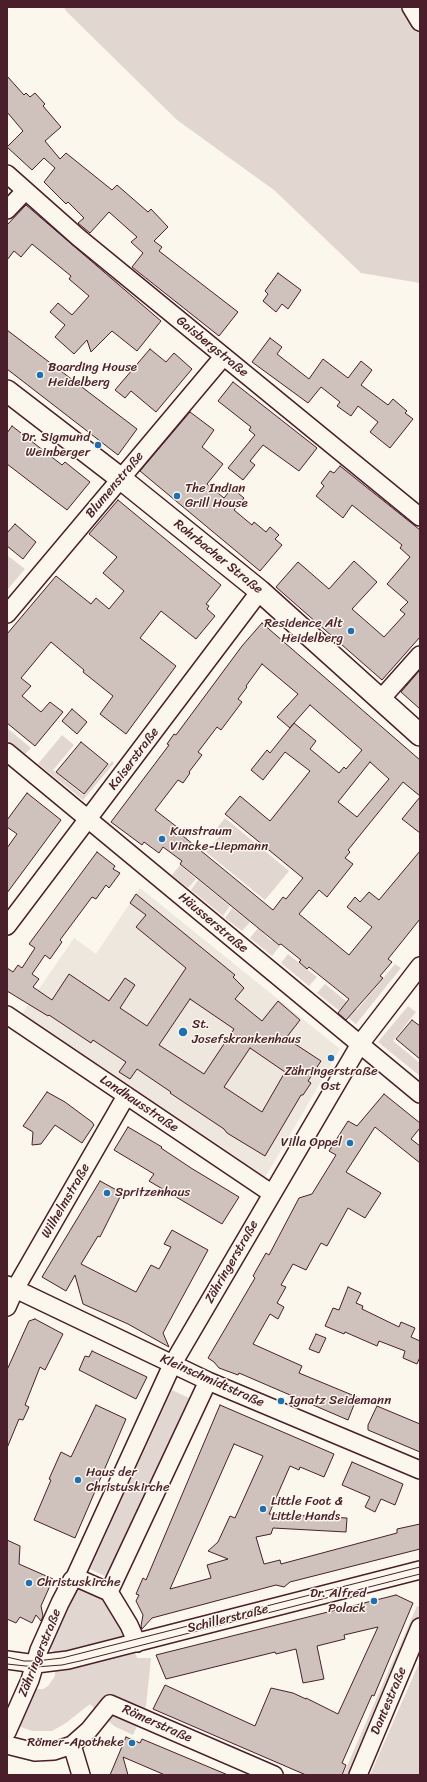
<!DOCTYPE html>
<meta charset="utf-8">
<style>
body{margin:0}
#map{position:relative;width:427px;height:1782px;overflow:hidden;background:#fbf7ec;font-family:Sriracha,sans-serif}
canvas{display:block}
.frame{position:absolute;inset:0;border:8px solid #4a1f2b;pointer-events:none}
</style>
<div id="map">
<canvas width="427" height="1782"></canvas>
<div class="frame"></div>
</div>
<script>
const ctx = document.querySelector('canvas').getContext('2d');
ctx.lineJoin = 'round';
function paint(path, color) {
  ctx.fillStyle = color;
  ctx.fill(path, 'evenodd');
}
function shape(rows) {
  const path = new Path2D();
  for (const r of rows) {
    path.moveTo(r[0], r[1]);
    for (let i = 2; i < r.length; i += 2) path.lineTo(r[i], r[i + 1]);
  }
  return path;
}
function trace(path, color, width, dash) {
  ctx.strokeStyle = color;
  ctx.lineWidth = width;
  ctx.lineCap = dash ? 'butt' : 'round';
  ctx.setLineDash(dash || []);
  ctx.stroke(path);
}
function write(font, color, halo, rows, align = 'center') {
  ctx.font = font + ' Sriracha,sans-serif';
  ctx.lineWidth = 3;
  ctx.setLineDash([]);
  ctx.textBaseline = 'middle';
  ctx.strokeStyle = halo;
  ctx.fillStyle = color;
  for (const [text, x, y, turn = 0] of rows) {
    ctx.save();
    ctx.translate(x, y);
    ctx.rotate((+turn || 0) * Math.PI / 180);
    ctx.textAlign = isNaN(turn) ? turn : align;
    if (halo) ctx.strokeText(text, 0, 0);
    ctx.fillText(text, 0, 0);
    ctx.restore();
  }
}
paint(shape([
 [140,888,340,1049,263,1181,21,1015,74,938,96,954]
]), '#eee7de');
paint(shape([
 [64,7,407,7,420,29,420,283,361,273,274,190,177,120,66,11],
 [7,555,25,569,7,590],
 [7,728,31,748,25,754,7,740],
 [62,735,74,745,53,770,83,795,112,761,114,763,83,800,38,764],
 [225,818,289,871,265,900,206,852,222,833,217,828],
 [180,865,196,879,188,888,172,875],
 [198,880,230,906,223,916,191,890],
 [232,908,250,922,242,931,225,918],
 [258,928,271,941,272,940,280,946,272,956,250,938],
 [288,954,317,977,309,986,281,963],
 [395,964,401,968,356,1024,317,993,325,984,357,1010],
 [408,1006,416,1012,393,1041,420,1063,420,1076,378,1042],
 [172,1390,189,1398,107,1577,90,1569],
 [79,1582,106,1595,129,1632,137,1658,151,1658,146,1706,133,1735,114,1726,90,1704,66,1723,52,1731,32,1731,18,1726,36,1689,43,1689,48,1686,55,1676,55,1652,47,1648],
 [417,1606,420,1607,420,1618,353,1775,343,1775],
 [420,1661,420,1772,419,1775,370,1775]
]), '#e2d7d0');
const building = shape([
 [7,76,24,95,26,93,30,97,35,93,45,104,43,106,61,127,45,141,60,159,66,153,112,190,117,185,148,212,151,209,168,227,154,241,162,247,159,251,238,312,219,336,132,267,143,253,131,242,137,237,109,212,90,233,78,223,84,218,68,202,66,204,44,182,55,168,44,158,32,170,7,147,23,131,7,112,7,76],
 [26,205,161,321,137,351,112,331,91,352,87,340,74,354,55,337,65,325,50,312,58,303,72,315,89,296,69,279,71,276,32,244,21,257,14,251,7,260,7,225,26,205],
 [278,273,301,290,288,309,282,304,276,312,263,301,268,294,265,291,278,273],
 [7,330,137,429,118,455,7,369,7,330],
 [270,338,282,347,277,354,309,379,323,359,348,378,361,361,372,370,361,385,388,405,393,399,407,411,405,413,413,419,390,448,370,432,378,422,358,406,351,416,337,406,340,402,321,387,308,403,252,362,270,338],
 [150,349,166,362,174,353,192,369,156,412,131,391,125,398,115,390,150,349],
 [233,382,317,448,299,471,263,445,250,461,255,465,243,480,228,468,255,435,249,430,251,427,218,401,233,382],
 [190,412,214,430,202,447,223,464,207,484,224,498,232,488,244,498,234,510,252,525,254,522,266,532,270,527,279,535,275,539,282,545,260,571,140,471,190,412],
 [12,426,62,465,65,462,90,482,67,510,7,464,7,433,12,426],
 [340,466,420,530,420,637,382,680,276,587,298,562,329,589,354,561,377,582,352,609,384,637,405,614,400,610,408,602,387,584,410,557,400,548,402,545,352,505,343,518,316,496,324,486,321,483,330,471,334,473,340,466],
 [118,500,221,585,206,604,209,606,207,609,215,616,196,639,161,611,140,638,176,666,126,734,100,714,113,696,83,672,84,670,51,642,21,678,31,686,22,696,41,712,50,702,63,712,35,746,7,723,7,634,56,576,91,604,96,598,109,609,124,591,103,573,117,557,89,534,118,500],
 [15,524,36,542,23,559,7,546,7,533,15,524],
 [262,623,420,760,420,796,403,782,348,850,350,852,345,858,353,864,327,897,319,890,299,914,349,955,372,927,347,907,355,897,360,902,369,892,379,900,420,851,420,919,388,959,392,962,380,976,383,978,346,1020,338,1013,349,999,309,967,307,969,299,962,301,960,281,944,279,945,180,864,182,861,163,847,159,853,144,842,142,845,111,822,169,745,167,744,174,734,176,735,242,646,262,623],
 [262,664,298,694,277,717,290,728,294,723,270,753,267,750,251,770,263,780,285,752,310,771,270,821,240,796,225,814,303,878,286,899,283,897,273,910,183,836,186,834,155,810,178,780,183,783,190,773,189,772,202,755,198,752,217,727,221,730,242,702,238,699,247,687,246,686,262,664],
 [310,705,362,750,346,769,344,767,339,773,310,749,316,741,294,723,310,705],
 [370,762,389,779,357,817,338,802,370,762],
 [420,670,420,709,401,692,420,670],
 [72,709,87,722,77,734,62,721,72,709],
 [81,742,108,764,84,794,56,772,81,742],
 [27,793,61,820,7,893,7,848,17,834,7,827,7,820,27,793],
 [420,797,420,833,402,819,420,797],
 [97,852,115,866,113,869,120,873,109,888,106,885,96,899,92,897,60,940,62,942,50,959,45,955,32,974,39,979,33,987,52,1000,69,974,109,1001,125,978,135,985,120,1008,147,1026,186,968,136,927,146,915,130,903,136,894,235,975,233,977,244,988,235,999,262,1021,278,1001,300,1020,286,1038,321,1061,308,1081,311,1083,303,1095,301,1095,265,1156,227,1133,224,1129,170,1093,171,1092,137,1069,130,1079,119,1072,126,1062,93,1040,91,1043,49,1015,48,1016,7,991,7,968,13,972,18,965,22,968,35,948,29,944,97,852],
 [190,999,234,1029,204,1074,159,1045,190,999],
 [250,1048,285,1072,262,1112,224,1087,250,1048],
 [412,1020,420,1026,420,1059,396,1039,412,1020],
 [47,1092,65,1102,92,1122,94,1125,82,1143,55,1125,41,1144,32,1145,33,1132,23,1126,47,1092],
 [384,1094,420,1123,420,1128,411,1139,420,1146,420,1163,375,1127,346,1172,381,1193,365,1218,348,1208,327,1246,321,1243,306,1270,293,1264,281,1285,286,1287,277,1303,284,1307,278,1319,270,1314,253,1344,302,1366,299,1373,357,1397,348,1420,239,1373,238,1375,219,1368,214,1362,208,1358,255,1278,253,1276,266,1253,269,1255,299,1198,312,1194,336,1155,329,1151,348,1121,357,1126,384,1094],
 [128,1127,162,1147,161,1148,191,1168,239,1197,222,1224,149,1181,154,1174,114,1150,128,1127],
 [100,1181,122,1193,100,1237,98,1236,81,1264,136,1292,151,1265,159,1269,171,1247,164,1244,172,1230,208,1250,163,1333,169,1347,128,1324,83,1304,75,1275,66,1291,42,1277,100,1181],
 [348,1287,361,1293,356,1303,363,1306,362,1309,399,1327,401,1322,415,1328,411,1337,420,1341,420,1357,417,1364,403,1358,405,1351,379,1341,377,1346,345,1332,344,1334,325,1326,333,1308,339,1310,348,1287],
 [35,1319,63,1334,45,1370,40,1367,25,1405,29,1407,23,1420,19,1419,7,1448,7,1370,29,1321,35,1319],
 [316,1334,326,1338,319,1353,309,1349,316,1334],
 [92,1351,147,1377,136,1399,79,1370,85,1356,89,1357,92,1351],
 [96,1405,126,1419,75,1538,34,1520,51,1480,49,1479,61,1452,71,1457,96,1405],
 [220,1405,334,1454,324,1477,300,1467,299,1470,290,1466,269,1514,347,1518,346,1532,273,1528,271,1534,256,1537,264,1564,280,1560,281,1564,397,1533,397,1529,420,1524,420,1549,290,1582,284,1587,276,1585,152,1618,142,1629,141,1626,143,1615,136,1601,139,1595,136,1594,143,1578,146,1580,220,1405],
 [234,1444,263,1456,235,1518,230,1516,218,1542,208,1551,228,1559,207,1565,211,1578,170,1589,234,1444],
 [377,1406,420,1424,420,1452,368,1430,368,1425,377,1406],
 [352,1462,403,1484,395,1505,381,1499,375,1512,365,1507,370,1497,342,1485,352,1462],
 [7,1540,20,1546,19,1564,53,1579,41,1606,43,1616,41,1621,36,1615,32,1623,20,1617,16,1623,7,1619,7,1540],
 [396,1595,413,1603,376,1691,374,1696,372,1695,342,1763,346,1765,342,1775,306,1775,153,1709,165,1685,255,1726,271,1688,293,1693,306,1699,306,1698,338,1714,378,1627,344,1635,345,1639,317,1646,324,1679,303,1683,296,1649,276,1654,275,1652,166,1679,156,1655,396,1595],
 [126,1737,140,1743,142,1739,228,1775,165,1775,123,1757,128,1775,110,1775,126,1737]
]);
paint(building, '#cfc2bc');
trace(building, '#4a1f2b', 1);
const minor = shape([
 [411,7,420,22],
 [7,174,78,237,420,517],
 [7,210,25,191],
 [7,614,223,357],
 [380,700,420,655],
 [7,752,420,1094],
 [7,926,260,591],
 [7,1015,271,1193],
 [7,1285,208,1381,420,1470],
 [7,1307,15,1289,126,1096],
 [208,1381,109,1592,75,1577,172,1365,360,1044,420,966],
 [109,1592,129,1625,137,1643],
 [7,1660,36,1664,68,1660,420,1570],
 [7,1732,30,1680,39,1650,60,1603,72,1580,75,1577],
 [7,1745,35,1752,54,1751,72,1745,89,1730,110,1704,274,1775],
 [72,1745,81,1775],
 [358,1775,420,1627]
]);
const major = shape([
 [7,391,120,478,260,591,420,735]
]);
trace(minor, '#4a1f2b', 20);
trace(major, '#4a1f2b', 24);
trace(minor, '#fbf7ec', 17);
trace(major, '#fbf7ec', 21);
trace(shape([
 [7,1657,24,1661,36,1661,62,1658,420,1567],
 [7,1664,35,1667,62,1665,80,1661,420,1574]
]), '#4a1f2b', 1);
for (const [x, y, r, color] of [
 [40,375,4,"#1f6fb2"],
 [98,445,4,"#1f6fb2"],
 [177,496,4,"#1f6fb2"],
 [351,631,4,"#1f6fb2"],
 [162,839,4,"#1f6fb2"],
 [183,1032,5,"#1f6fb2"],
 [331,1058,4,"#1f6fb2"],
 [350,1143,4,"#1f6fb2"],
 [107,1193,4,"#1f6fb2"],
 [281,1401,4,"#1f6fb2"],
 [78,1480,4,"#1f6fb2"],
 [263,1509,4,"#1f6fb2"],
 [29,1583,4,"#1f6fb2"],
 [374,1601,4,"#1f6fb2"],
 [132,1743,4,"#1f6fb2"]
]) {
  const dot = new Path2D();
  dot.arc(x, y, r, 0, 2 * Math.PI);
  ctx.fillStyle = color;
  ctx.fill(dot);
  trace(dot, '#fbf7ec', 1.5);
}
write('13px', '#4a1f2b', '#fbf7ec', [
 ["Gaisbergstraße",212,347,39],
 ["Blumenstraße",115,485,-50],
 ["Rohrbacher Straße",218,557,39],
 ["Kaiserstraße",134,759,-53],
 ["Häusserstraße",213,923,40],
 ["Landhausstraße",139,1104,34],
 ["Wilhelmstraße",66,1201,-60],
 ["Zähringerstraße",232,1262,-60],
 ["Kleinschmidtstraße",212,1381,24],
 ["Schillerstraße",228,1619,-14],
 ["Zähringerstraße",40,1653,-68],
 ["Dantestraße",389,1701,-67],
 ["Römerstraße",157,1724,24]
]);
write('13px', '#4a1f2b', '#fbf7ec', [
 ["Boarding House",48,368],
 ["Heidelberg",48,383],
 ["Dr. Sigmund",90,438,"right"],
 ["Weinberger",90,453,"right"],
 ["The Indian",185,489],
 ["Grill House",185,504],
 ["Residence Alt",343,624,"right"],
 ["Heidelberg",343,639,"right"],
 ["Kunstraum",170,832],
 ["Vincke-Liepmann",170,847],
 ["St.",192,1025],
 ["Josefskrankenhaus",192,1040],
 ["Zähringerstraße",331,1072,"center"],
 ["Ost",331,1087,"center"],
 ["Villa Oppel",342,1143,"right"],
 ["Spritzenhaus",115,1193],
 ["Ignatz Seidemann",289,1401],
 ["Haus der",86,1473],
 ["Christuskirche",86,1488],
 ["Little Foot &",271,1502],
 ["Little Hands",271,1517],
 ["Christuskirche",37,1583],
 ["Dr. Alfred",366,1594,"right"],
 ["Polack",366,1609,"right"],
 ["Römer-Apotheke",124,1743,"right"]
], 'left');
</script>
